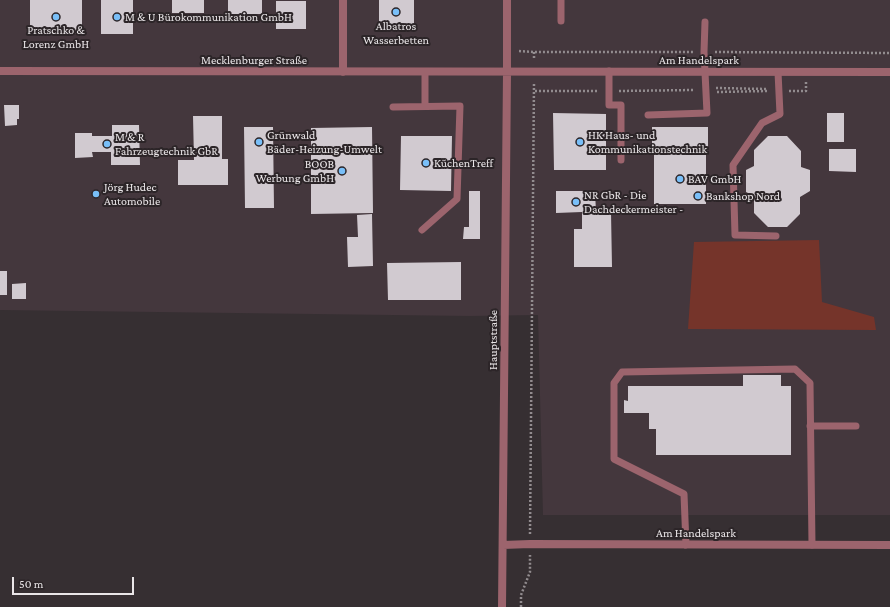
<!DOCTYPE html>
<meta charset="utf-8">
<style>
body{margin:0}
#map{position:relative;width:890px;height:607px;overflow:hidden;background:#362f32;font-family:"Crimson Pro",serif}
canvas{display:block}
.scale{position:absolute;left:12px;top:577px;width:122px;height:18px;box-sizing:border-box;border:2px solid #eae6e8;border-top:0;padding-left:5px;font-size:12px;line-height:14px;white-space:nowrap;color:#eae6e8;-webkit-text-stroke:3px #2c2528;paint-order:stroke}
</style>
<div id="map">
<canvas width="890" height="607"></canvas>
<div class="scale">50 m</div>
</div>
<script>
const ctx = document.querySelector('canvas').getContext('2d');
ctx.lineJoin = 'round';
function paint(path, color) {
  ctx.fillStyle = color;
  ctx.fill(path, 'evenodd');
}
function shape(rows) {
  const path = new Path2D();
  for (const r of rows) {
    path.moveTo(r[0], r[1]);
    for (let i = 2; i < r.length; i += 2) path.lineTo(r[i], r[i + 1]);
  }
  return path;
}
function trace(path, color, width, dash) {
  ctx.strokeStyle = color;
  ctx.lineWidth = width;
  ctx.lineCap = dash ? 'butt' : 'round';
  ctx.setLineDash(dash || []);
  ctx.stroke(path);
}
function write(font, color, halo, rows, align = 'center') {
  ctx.font = font + ' "Crimson Pro",serif';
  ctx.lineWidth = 4;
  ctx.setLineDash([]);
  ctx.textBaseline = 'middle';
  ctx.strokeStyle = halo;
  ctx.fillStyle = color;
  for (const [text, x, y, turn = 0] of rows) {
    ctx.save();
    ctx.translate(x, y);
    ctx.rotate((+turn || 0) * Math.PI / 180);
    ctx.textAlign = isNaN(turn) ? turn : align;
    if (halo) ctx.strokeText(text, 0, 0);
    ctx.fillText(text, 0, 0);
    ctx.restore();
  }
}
paint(shape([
 [0,0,890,0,890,515,543,515,538,315,470,316,0,310]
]), '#44373d');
paint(shape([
 [819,240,822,302,874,317,876,330,688,329,694,242]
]), '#75342a');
paint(shape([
 [30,0,82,0,82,34,30,34],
 [101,0,133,0,133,34,101,34],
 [172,0,204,0,204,13,172,13],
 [228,0,262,0,262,14,228,14],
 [379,0,414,0,414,25,379,25],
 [276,1,306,1,306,29,276,29],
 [4,105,19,105,19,119,17,119,17,125,5,126],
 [553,113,606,114,606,170,554,170],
 [827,113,844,113,844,142,827,142],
 [193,116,222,116,222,159,228,159,228,185,178,185,178,160,194,160],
 [112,125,139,125,140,165,111,165,111,152,92,152,93,157,75,158,75,133,92,133,92,136,112,136],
 [244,127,273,127,274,208,245,208],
 [372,127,373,213,311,214,311,128],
 [652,127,708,127,708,155,706,155,706,204,654,204,654,155,652,155],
 [401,136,452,136,451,191,400,190],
 [768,136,787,136,801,151,801,167,810,170,810,191,800,197,800,214,787,227,768,227,754,213,754,196,746,192,746,170,754,166,754,150],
 [829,149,856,149,856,172,829,171],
 [469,191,480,191,480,239,463,239,464,227,469,227],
 [556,191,595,191,596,212,611,212,612,267,574,267,574,229,582,229,582,212,556,213],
 [372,214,373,266,348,267,347,237,358,237,357,215],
 [461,262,461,300,388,300,387,263],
 [0,271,7,271,7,295,0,295],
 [26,283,26,299,12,299,12,284],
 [743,375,781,375,781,386,791,386,791,455,656,455,656,429,649,429,649,413,624,413,624,400,628,401,628,386,743,386]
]), '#d1cad0');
trace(shape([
 [519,51,534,52,694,52],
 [534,52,534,60],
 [715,52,890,53],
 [716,88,767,89],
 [535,91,598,91],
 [619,91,694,90],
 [789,91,806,91,806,82],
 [717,92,768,91],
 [530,534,534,83],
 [521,607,521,595,530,572,530,555]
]), '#928c8f', 2.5, [2, 2]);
trace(shape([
 [561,21,561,0],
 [609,71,609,105,621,105,621,160],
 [425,72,425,106],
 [393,107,460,106,457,199,422,230],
 [648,115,707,113,704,52,705,22],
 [776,236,735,235,733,165,762,123,780,114,778,72],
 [810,426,856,426],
 [686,545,684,494,614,459,614,383,622,372,795,369,810,383,812,545]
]), '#9c646d', 7);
trace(shape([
 [343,0,343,72],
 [0,71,890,72],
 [503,545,530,544,890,545],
 [502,607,507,73,507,0]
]), '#9c646d', 8);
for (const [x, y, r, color] of [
 [396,12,4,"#79bff8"],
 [56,17,4,"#79bff8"],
 [117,17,4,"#79bff8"],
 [259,142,4,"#79bff8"],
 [580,142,4,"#79bff8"],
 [107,144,4,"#79bff8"],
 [426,163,4,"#79bff8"],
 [342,171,4,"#79bff8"],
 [680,179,4,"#79bff8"],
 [96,194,4,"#79bff8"],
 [698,196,4,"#79bff8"],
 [576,202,4,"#79bff8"]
]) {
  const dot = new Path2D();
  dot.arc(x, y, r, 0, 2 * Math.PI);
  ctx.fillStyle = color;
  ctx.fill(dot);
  trace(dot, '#2c2528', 1.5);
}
write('12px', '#eae6e8', '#2c2528', [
 ["M & U Bürokommunikation GmbH",125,17],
 ["Albatros",396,26,"center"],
 ["Wasserbetten",396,40,"center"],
 ["Pratschko &",56,30,"center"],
 ["Lorenz GmbH",56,44,"center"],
 ["Grünwald",267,135],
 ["Bäder-Heizung-Umwelt",267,149],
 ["HK Haus- und",588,135],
 ["Kommunikationstechnik",588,149],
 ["M & R",115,137],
 ["Fahrzeugtechnik GbR",115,151],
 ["KüchenTreff",434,163],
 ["BOOB",334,164,"right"],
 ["Werbung GmbH",334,178,"right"],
 ["BAV GmbH",688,179],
 ["Jörg Hudec",104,187],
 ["Automobile",104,201],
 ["NR GbR - Die",584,195],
 ["Dachdeckermeister -",584,209],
 ["Bankshop Nord",706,196]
], 'left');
write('12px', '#eae6e8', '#2c2528', [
 ["Mecklenburger Straße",254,60],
 ["Am Handelspark",699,60],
 ["Hauptstraße",493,340,-90],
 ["Am Handelspark",696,533]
]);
</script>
